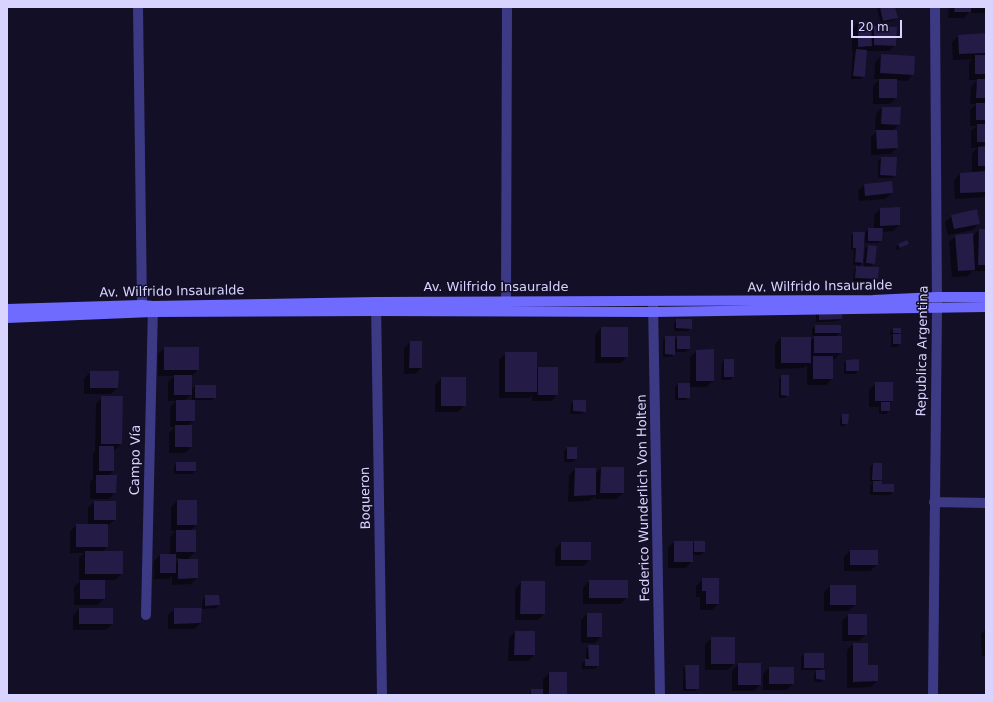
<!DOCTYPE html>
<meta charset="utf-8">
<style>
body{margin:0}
#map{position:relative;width:993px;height:702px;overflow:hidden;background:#130f26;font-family:"DejaVu Sans",sans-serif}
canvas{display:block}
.frame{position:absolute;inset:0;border:8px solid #d9d4ff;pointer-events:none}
.scale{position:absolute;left:851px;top:20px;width:51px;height:18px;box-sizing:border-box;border:2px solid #d9d4ff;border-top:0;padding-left:5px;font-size:12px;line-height:14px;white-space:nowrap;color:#d9d4ff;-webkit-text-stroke:3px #130f26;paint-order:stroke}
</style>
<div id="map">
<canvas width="993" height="702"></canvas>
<div class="frame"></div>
<div class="scale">20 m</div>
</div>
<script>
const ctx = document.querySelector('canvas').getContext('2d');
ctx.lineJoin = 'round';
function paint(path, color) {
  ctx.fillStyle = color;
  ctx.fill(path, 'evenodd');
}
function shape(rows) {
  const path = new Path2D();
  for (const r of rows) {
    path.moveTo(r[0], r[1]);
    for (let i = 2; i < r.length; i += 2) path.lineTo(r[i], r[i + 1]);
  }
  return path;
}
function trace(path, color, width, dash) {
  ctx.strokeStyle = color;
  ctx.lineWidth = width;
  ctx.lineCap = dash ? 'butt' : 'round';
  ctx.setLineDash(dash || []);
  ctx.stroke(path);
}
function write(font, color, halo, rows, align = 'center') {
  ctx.font = font + ' "DejaVu Sans",sans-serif';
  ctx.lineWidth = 3;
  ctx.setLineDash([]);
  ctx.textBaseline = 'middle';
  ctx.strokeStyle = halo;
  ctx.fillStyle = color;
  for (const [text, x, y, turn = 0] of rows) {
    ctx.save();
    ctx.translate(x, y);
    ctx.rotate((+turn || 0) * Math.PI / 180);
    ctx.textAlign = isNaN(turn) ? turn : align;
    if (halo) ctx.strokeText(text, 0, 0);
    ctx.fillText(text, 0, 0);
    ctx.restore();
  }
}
paint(shape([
 [879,7,894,7,897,17,894,20,881,23,877,9],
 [949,7,986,7,986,13,971,13,971,10,964,18,948,18],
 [858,22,870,31,874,27,895,45,889,51,866,51,864,76,861,79,851,79,853,52,852,52,852,29],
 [986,34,986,197,955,199,954,180,960,174,972,173,972,154,977,148,971,148,971,131,977,126,970,126,970,110,977,104,970,104,971,87,978,80,969,80,969,63,972,59,953,60,952,42,958,36],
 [882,55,913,74,907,81,896,80,896,98,890,104,873,104,873,86,880,79,874,79,875,62],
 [882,108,899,124,893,131,897,148,890,154,871,155,871,137,878,130,875,130,876,114],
 [881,158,895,175,892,178,878,178,878,161],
 [864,185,892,193,885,199,859,201,858,191],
 [880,209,899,225,893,231,881,232,881,240,878,243,863,243,863,259,864,259,865,249,868,246,874,263,870,267,877,268,877,279,874,282,853,281,854,270,858,265,853,265,854,250,851,250,851,236,854,233,865,233,868,229,874,229,874,215],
 [864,261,864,267,858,267],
 [952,216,979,223,973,230,948,235,945,222],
 [979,230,986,230,986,271,972,271,968,276,952,277,949,242,956,236,972,237],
 [906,241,907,243,905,246,897,250,895,248,898,245],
 [816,312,841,319,838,321,816,322],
 [677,320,691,328,688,331,674,331,674,323],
 [815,326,840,333,836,337,841,352,835,359,832,359,832,379,826,385,807,385,807,365,803,368,775,369,775,344,781,338,810,342,816,336,812,336,812,329],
 [601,328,627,356,621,363,595,363,595,335],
 [893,329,900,329,900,332,898,335,900,344,897,347,891,347,891,338,893,335,890,335,890,332],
 [666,337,674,341,678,337,689,349,686,352,674,352,674,354,671,357,663,357,663,340],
 [410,342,421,368,415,374,404,374,404,349],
 [164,348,198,370,191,376,191,390,195,386,215,397,212,400,194,400,194,420,188,426,191,447,185,453,169,453,169,433,175,427,170,427,170,407,176,401,168,401,168,382,174,376,158,376,158,354],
 [192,393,192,401,185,401],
 [713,350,713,381,706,387,689,387,689,397,686,400,675,400,675,387,678,384,690,384,690,357,697,351],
 [506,353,536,370,539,368,557,395,551,401,532,401,532,395,529,398,499,398,499,360],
 [724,360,733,377,730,380,721,380,722,363],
 [847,361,858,371,855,374,844,374,844,363],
 [90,372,118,372,117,388,111,394,84,394,84,379],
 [782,376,788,395,785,398,779,398,779,379],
 [441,378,465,405,458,412,435,412,435,385],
 [876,383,892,400,889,404,889,411,886,414,879,414,879,407,869,407,869,390],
 [102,397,121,444,115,450,113,450,113,471,109,476,115,492,109,499,90,499,90,482,93,479,93,453,95,451,96,404],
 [574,401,585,411,582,414,570,414,571,404],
 [843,415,847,423,844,426,840,426,840,418],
 [567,448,576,459,573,462,564,462,564,451],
 [177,463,195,471,192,474,174,474,174,466],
 [873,464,881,479,878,482,893,492,890,495,870,495,870,485,873,482,870,482,870,467],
 [601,468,623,493,616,499,595,499,595,496,589,501,568,502,569,476,575,469,595,469,595,474],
 [177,501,196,501,196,525,190,531,195,552,187,560,197,578,191,584,172,585,172,576,169,579,154,579,154,561,160,555,170,555,170,537,175,531,171,531,171,507],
 [175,558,180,558,175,563],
 [94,502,115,520,107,526,107,547,102,552,122,573,115,580,104,580,104,598,98,605,74,605,74,587,81,580,79,580,79,558,84,553,70,553,70,532,76,525,88,525,88,508],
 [674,542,692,544,695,542,704,552,701,555,692,555,692,561,686,568,668,568,668,548],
 [561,543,590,559,584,566,555,566,555,549],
 [850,551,877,565,870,571,844,571,844,557],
 [703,579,718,604,712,610,700,610,700,597,696,597,696,586],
 [589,581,627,581,627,597,621,604,583,604,583,588],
 [521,582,544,614,538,620,515,620,515,589],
 [830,586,855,605,848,611,824,611,824,592],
 [206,596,219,605,216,608,202,609,203,599],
 [79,609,112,609,112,624,106,630,73,630,73,616],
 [175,609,201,623,194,629,168,629,168,615],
 [587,614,601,636,595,643,581,643,581,620],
 [848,615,866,634,859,641,842,641,842,621],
 [986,629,986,656,982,656,981,634],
 [515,632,534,655,528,661,508,661,509,638],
 [712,638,734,664,727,670,705,670,705,644],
 [853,644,867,666,877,666,877,681,871,687,847,688,847,650],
 [589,646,598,666,595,669,582,669,582,663,586,660,586,649],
 [804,654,823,667,819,671,824,679,821,682,814,682,814,674,818,670,801,670,801,657],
 [738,664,760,685,754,691,732,691,732,671],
 [686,666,698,688,695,691,683,691,683,669],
 [769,668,793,668,793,684,787,690,763,690,763,674],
 [549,673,566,695,529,695,529,693,532,690,543,690,543,679]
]), '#0007');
paint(shape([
 [880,7,895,7,898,18,883,21],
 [955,7,971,7,971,12,954,12],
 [858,21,871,21,872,46,858,47],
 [874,26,897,27,896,46,874,45],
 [986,33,986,53,959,54,958,35],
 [856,49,867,50,865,77,853,76],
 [881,54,915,56,914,75,880,73],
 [975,55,986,55,986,74,975,74],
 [879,79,897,79,897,98,879,98],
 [977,79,986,79,986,98,976,98],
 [976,103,986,103,986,120,976,120],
 [882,107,901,107,900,125,881,124],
 [977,124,986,124,986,142,977,142],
 [876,130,897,130,898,148,877,149],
 [986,146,986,166,978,166,978,147],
 [881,157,897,157,896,176,880,175],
 [986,171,986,192,960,193,960,173],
 [892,181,893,193,865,196,864,184],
 [900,207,900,225,880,226,880,208],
 [977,209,980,224,954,229,951,215],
 [868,228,883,228,882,241,868,241],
 [979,229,986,229,986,265,978,265],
 [853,232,865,232,863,263,855,262,856,248,853,248],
 [973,233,975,270,958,271,955,235],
 [907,240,909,244,900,248,898,244],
 [868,245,877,246,875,264,866,263],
 [856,266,879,267,878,279,855,278],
 [842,308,842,319,819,320,819,309],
 [676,319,692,319,692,329,676,328],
 [815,325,841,325,841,333,815,333],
 [601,327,628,327,628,357,601,357],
 [893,328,901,328,901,333,893,333],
 [893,334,901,334,901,344,893,344],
 [665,336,675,336,675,355,665,354],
 [677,336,690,336,690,349,677,349],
 [814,336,842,336,842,353,814,353],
 [781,337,811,337,811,363,781,363],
 [410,341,422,341,422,368,409,368],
 [164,347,199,347,199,370,164,370],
 [714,349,714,381,696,381,696,350],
 [505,352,537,352,537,392,505,392],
 [813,356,833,356,833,379,813,379],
 [724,359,734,359,734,377,724,377],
 [859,359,859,371,846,371,846,360],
 [538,367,558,367,558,395,538,395],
 [90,371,119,371,118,388,90,388],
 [174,375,192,375,192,395,174,395],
 [781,375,789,375,789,396,781,395],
 [441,377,466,377,466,406,441,406],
 [875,382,893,382,893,401,875,401],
 [678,383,690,383,690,398,678,398],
 [195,385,216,385,216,398,195,398],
 [101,396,123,396,122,444,101,444],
 [176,400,195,400,195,421,176,421],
 [573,400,586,400,586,412,573,411],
 [881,402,890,402,890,411,881,411],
 [842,414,849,414,848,424,842,424],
 [175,425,192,425,192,447,175,447],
 [99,446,114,446,114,471,99,471],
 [567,447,577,447,577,459,567,459],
 [176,462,196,462,196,471,176,471],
 [873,463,882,463,882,480,872,480],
 [601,467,624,467,624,493,600,493],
 [575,468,596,468,596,495,574,496],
 [96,475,117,475,116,493,96,493],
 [873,481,882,481,882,484,894,484,894,492,873,492],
 [177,500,197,500,197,525,177,525],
 [94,501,116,501,116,520,94,520],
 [76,524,108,524,108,547,76,547],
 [176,530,196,530,196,552,176,552],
 [674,541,693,541,693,562,674,562],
 [694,541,705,541,705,552,694,552],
 [561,542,591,542,591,560,561,560],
 [850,550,878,550,878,565,850,565],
 [85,551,123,551,123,574,85,574],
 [160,554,176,554,176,573,160,573],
 [178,559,198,559,198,578,178,579],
 [702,578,719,578,719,604,706,604,706,591,702,591],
 [80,580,105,580,105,599,80,599],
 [589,580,628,580,628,598,589,598],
 [521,581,545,581,545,614,520,614],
 [830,585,856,585,856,605,830,605],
 [205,595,219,595,220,605,205,606],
 [79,608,113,608,113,624,79,624],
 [174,608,202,608,201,623,174,624],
 [587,613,602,613,602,637,587,637],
 [848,614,867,614,867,635,848,635],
 [515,631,535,631,535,655,514,655],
 [711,637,735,637,735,664,711,664],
 [853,643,868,643,868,665,878,665,878,681,853,682],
 [588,645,599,645,599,666,585,666,585,659,589,659],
 [804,653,824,653,824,668,804,668],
 [738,663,761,663,761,685,738,685],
 [685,665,699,665,699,689,686,689],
 [769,667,794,667,794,684,769,684],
 [816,670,825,670,825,680,816,679],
 [549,672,567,672,567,695,549,695],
 [531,689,543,689,543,695,531,695]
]), '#241b47');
trace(shape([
 [138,7,142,305],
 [506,301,507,7],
 [376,303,382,695],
 [653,303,660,695],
 [934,502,986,503],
 [146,615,153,306],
 [933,695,937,308,935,7]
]), '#3d3a85', 10);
trace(shape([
 [7,309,142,305,153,306,376,302,873,300,937,297,986,297],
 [7,318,152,312,376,311,653,312,986,307]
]), '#6f6bff', 10);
write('13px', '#d9d4ff', '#130f26', [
 ["Av. Wilfrido Insauralde",820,287,-1],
 ["Av. Wilfrido Insauralde",496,288],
 ["Av. Wilfrido Insauralde",172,292,-1],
 ["Republica Argentina",923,351,-89],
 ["Campo Vía",136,460,-89],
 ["Boqueron",366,498,-91],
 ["Federico Wunderlich Von Holten",644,498,-91]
]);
</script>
